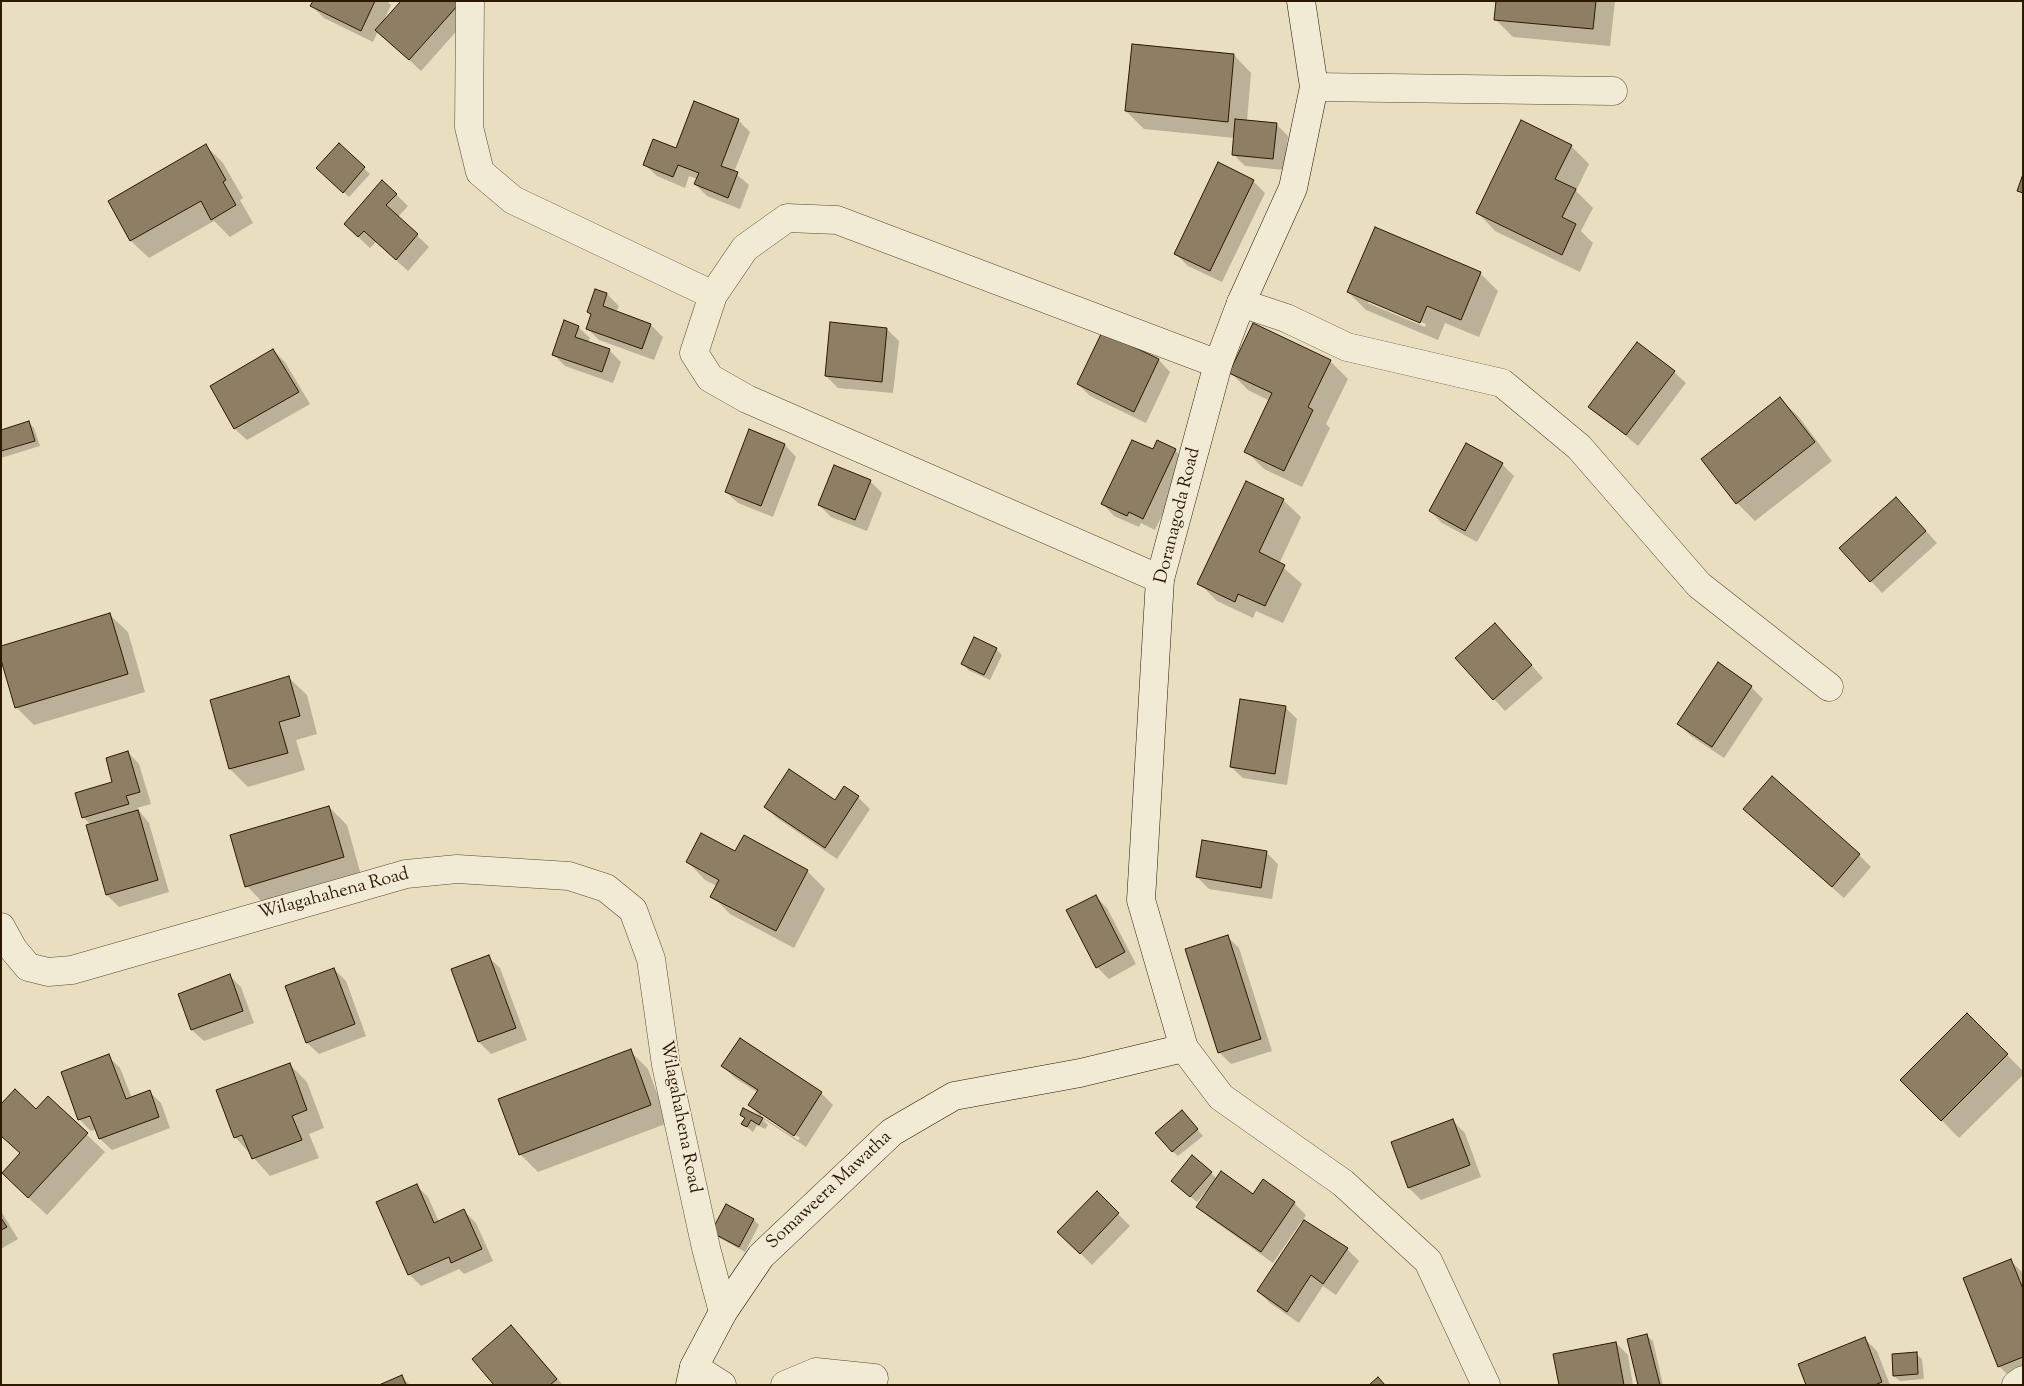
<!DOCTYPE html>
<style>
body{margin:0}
#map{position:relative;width:2024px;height:1386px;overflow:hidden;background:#e9debf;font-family:"Sorts Mill Goudy",serif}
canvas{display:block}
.frame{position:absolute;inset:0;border:2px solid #2c1700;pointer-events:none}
</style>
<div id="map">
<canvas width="2024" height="1386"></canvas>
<div class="frame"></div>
</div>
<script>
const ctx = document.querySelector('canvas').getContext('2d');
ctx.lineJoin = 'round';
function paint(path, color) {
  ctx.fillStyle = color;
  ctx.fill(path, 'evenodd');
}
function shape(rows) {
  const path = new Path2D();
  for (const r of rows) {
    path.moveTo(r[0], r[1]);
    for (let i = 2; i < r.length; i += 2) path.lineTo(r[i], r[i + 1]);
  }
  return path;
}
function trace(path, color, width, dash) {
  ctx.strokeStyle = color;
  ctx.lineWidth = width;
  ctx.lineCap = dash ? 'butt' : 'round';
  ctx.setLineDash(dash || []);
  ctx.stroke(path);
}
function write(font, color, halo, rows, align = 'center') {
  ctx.font = font + ' "Sorts Mill Goudy",serif';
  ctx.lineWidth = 4;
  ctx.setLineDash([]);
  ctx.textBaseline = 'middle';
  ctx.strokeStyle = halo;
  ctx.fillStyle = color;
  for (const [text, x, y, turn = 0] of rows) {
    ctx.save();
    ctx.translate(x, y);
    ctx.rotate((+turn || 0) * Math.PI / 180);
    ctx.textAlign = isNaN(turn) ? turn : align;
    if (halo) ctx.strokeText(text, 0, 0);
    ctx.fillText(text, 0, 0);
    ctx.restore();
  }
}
paint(shape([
 [314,1,387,1,391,5,383,22,455,1,470,16,421,71,378,31,373,42,324,18,312,6],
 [1497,1,1615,1,1610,46,1513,37,1495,19],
 [1234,55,1251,73,1247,121,1276,124,1288,136,1284,170,1245,166,1233,154,1235,138,1144,129,1126,111],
 [738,120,750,132,734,172,749,185,740,209,707,196,695,184,697,179,689,176,685,188,657,176,645,165],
 [339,145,370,174,349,197,324,174],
 [206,146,223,163,243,198,240,200,253,223,230,237,214,221,149,258,131,241,110,202],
 [1571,146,1589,164,1576,191,1593,208,1581,231,1593,243,1580,272,1495,231,1478,213],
 [1253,181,1265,193,1222,282,1188,266,1176,254],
 [396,194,408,206,398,217,429,247,408,271,376,242,370,248,357,236],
 [1480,273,1498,291,1479,337,1445,323,1438,340,1366,310,1348,292],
 [1368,300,1426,324,1425,327,1368,303],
 [596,290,607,294,619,306,616,313,651,325,663,337,654,360,599,340,587,328,592,316,588,312],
 [578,327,590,338,588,343,609,350,621,362,613,383,565,366,553,354],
 [887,329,899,341,893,393,838,388,826,376],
 [1102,333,1159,360,1170,372,1146,423,1090,396,1078,384],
 [273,350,285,362,310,404,247,440,235,429,211,387],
 [1330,361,1348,379,1326,424,1330,428,1302,487,1264,469,1246,451,1270,401,1248,390,1231,373],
 [1674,372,1686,383,1638,446,1590,406],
 [1780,399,1798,416,1832,461,1755,521,1737,503,1703,459],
 [28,422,34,428,40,446,1,458,1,431],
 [785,445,796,457,773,517,738,503,726,492],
 [1175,450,1187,462,1155,530,1141,523,1139,527,1114,516,1103,504,1153,451],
 [1502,464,1514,476,1477,542,1442,523,1430,511],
 [870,481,882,493,867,531,831,517,819,505],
 [1283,500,1301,517,1279,564,1302,584,1283,623,1256,611,1253,618,1217,601,1199,583],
 [1908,511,1937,543,1882,593,1841,548],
 [110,615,128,632,145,692,34,725,16,707],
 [1506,636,1543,678,1505,711,1494,699],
 [996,649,1002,655,990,680,968,670,963,664],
 [289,678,307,695,317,734,296,740,305,770,248,787,230,769,211,701],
 [1751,687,1763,699,1724,758,1691,736,1679,724],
 [1285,707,1297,719,1287,785,1243,778,1231,767],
 [128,752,139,764,151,804,137,808,149,823,169,892,119,907,107,895,91,825,83,817,114,783],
 [858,797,870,809,837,859,777,818,765,807,835,802],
 [329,807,347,825,361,875,264,904,247,886],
 [1757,821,1859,855,1871,867,1844,898],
 [1266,852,1278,864,1272,899,1209,889,1197,877],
 [735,853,807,871,825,889,794,948,730,914,712,896,717,886,705,880,688,862],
 [1095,896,1107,908,1136,964,1109,979,1097,967],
 [1227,936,1239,948,1272,1051,1231,1064,1219,1052],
 [488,957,500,968,527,1040,491,1054,479,1042,453,970],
 [334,969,346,981,366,1036,319,1054,307,1043],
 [229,975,241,987,254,1023,204,1041,192,1030,179,994],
 [1967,1015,2023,1071,2023,1075,1959,1138,1902,1080],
 [741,1040,821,1093,833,1105,806,1147,762,1118,749,1105,757,1092,735,1078,723,1066],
 [761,1112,800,1138,798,1140,761,1116],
 [630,1051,648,1069,668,1123,538,1172,520,1154],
 [108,1056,120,1068,132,1098,150,1092,161,1103,170,1128,112,1150,100,1139,96,1129,91,1131,79,1119],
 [289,1064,307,1082,324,1128,309,1134,319,1158,270,1176,235,1137],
 [48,1098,105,1152,47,1215,21,1191,21,1154,36,1111],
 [741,1114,762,1119,768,1125,765,1129,757,1125,753,1132,743,1124,745,1119],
 [1187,1118,1203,1136,1178,1156,1172,1151],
 [1453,1121,1465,1133,1481,1177,1421,1200,1409,1188,1392,1143],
 [1211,1173,1217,1179,1253,1195,1263,1181,1294,1203,1306,1215,1303,1220,1347,1249,1359,1261,1336,1295,1323,1286,1299,1323,1270,1303,1258,1291,1303,1224,1301,1222,1273,1263,1210,1218,1198,1207,1209,1190,1208,1189,1197,1202,1178,1187],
 [416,1185,428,1197,439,1222,464,1211,476,1223,493,1261,464,1274,459,1269,421,1286,409,1274],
 [1097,1193,1130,1226,1092,1265,1059,1232],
 [1,1211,18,1239,1,1249],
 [754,1220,759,1225,745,1252,718,1237,713,1232],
 [2010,1260,2023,1273,2023,1373,2011,1378,1999,1366],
 [511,1327,523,1338,563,1385,495,1385],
 [1647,1336,1653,1341,1663,1385,1640,1385],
 [1865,1339,1877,1351,1890,1385,1807,1385],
 [1616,1343,1628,1355,1633,1385,1560,1385],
 [1916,1354,1922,1359,1924,1379,1900,1381,1894,1376],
 [401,1376,410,1385,382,1385]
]), '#0003');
const building = shape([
 [313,1,375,1,361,31,310,6,313,1],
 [401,1,457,1,459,4,409,60,375,30,401,1],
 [1496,1,1596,1,1593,29,1494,20,1496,1],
 [1132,44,1234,54,1228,122,1125,111,1132,44],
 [694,101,739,119,721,166,738,172,728,198,694,184,699,173,678,165,673,177,643,165,653,139,676,148,694,101],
 [1235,119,1277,123,1273,159,1232,155,1235,119],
 [1521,120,1572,145,1555,179,1576,189,1562,217,1576,224,1562,255,1476,213,1521,120],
 [339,143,365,167,343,193,316,168,339,143],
 [206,144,226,180,223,182,236,205,211,220,201,201,130,241,108,201,206,144],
 [1218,162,1254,180,1210,271,1174,254,1218,162],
 [2023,174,2023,193,2017,191,2023,174],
 [382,180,397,194,386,205,418,234,396,260,364,231,358,237,344,224,382,180],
 [1375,227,1481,272,1461,320,1427,306,1420,323,1347,292,1375,227],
 [595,289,607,293,603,306,651,324,642,349,586,329,591,314,587,312,595,289],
 [564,320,579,326,575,337,610,349,602,372,552,355,564,320],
 [830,322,887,328,882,382,825,376,830,322],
 [1253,323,1331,360,1308,407,1313,410,1284,471,1244,452,1272,393,1229,373,1253,323],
 [1102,332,1159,359,1134,412,1077,384,1102,332],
 [1637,342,1675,371,1626,435,1588,407,1637,342],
 [273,349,299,392,234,429,210,386,273,349],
 [1780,397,1815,442,1736,504,1701,459,1780,397],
 [29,421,35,441,1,451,1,430,29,421],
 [749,429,785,444,761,506,725,492,749,429],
 [1132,440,1153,449,1157,440,1176,449,1143,519,1129,512,1127,516,1101,504,1132,440],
 [1466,443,1503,463,1465,531,1429,511,1466,443],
 [834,465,871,480,855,520,818,505,834,465],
 [1246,481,1284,499,1259,552,1285,565,1265,606,1238,594,1235,602,1197,584,1246,481],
 [1896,497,1926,531,1870,582,1839,548,1896,497],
 [110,613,128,674,15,708,1,660,1,646,110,613],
 [1495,623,1532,665,1493,700,1455,658,1495,623],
 [974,637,997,648,984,675,961,664,974,637],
 [1718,662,1752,686,1712,747,1677,724,1718,662],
 [289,676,300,716,279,722,288,753,229,769,210,700,289,676],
 [1240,699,1286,706,1275,774,1230,767,1240,699],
 [128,751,140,792,126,796,129,804,82,818,75,793,112,782,106,758,128,751],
 [789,769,835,800,844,786,859,796,825,848,764,807,789,769],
 [1772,776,1860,854,1832,887,1743,809,1772,776],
 [329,806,344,857,245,887,230,835,329,806],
 [138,810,158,880,106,895,86,825,138,810],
 [701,833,735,851,744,835,808,870,776,931,710,897,719,880,686,862,701,833],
 [1202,840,1267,851,1261,888,1196,877,1202,840],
 [1096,895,1125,952,1096,968,1066,910,1096,895],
 [1228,935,1261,1039,1218,1053,1185,949,1228,935],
 [489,955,516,1028,478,1042,451,969,489,955],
 [334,968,355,1024,306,1043,285,986,334,968],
 [230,974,243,1011,191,1030,178,994,230,974],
 [1967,1013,2008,1054,1941,1121,1900,1080,1967,1013],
 [740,1038,822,1092,794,1136,748,1105,758,1090,721,1066,740,1038],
 [631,1049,651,1105,519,1155,498,1099,631,1049],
 [109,1054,126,1099,150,1090,159,1117,99,1139,90,1116,78,1120,61,1072,109,1054],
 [290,1063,307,1110,292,1116,302,1140,252,1159,242,1135,234,1138,216,1090,290,1063],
 [15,1089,36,1109,48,1096,88,1133,28,1198,2,1173,20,1153,1,1136,1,1104,15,1089],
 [743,1108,763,1118,759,1125,751,1120,747,1127,741,1124,745,1118,740,1115,743,1108],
 [1182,1110,1198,1129,1172,1152,1155,1133,1182,1110],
 [1453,1119,1470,1165,1408,1188,1391,1142,1453,1119],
 [1192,1155,1212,1172,1190,1197,1171,1181,1192,1155],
 [1221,1171,1253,1194,1263,1179,1295,1202,1261,1252,1196,1207,1221,1171],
 [417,1184,434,1223,464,1209,482,1249,451,1263,449,1257,408,1275,376,1202,417,1184],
 [1097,1191,1119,1213,1080,1254,1057,1232,1097,1191],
 [726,1204,754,1219,739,1247,711,1232,726,1204],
 [1,1218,7,1227,1,1230,1,1218],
 [1304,1220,1348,1248,1323,1284,1311,1275,1287,1312,1257,1291,1304,1220],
 [2011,1259,2023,1289,2023,1357,1998,1367,1963,1278,2011,1259],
 [511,1325,557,1379,550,1385,494,1385,472,1359,511,1325],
 [1647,1334,1660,1385,1638,1385,1627,1339,1647,1334],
 [1865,1337,1882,1382,1875,1385,1806,1385,1798,1364,1865,1337],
 [1616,1342,1624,1385,1559,1385,1553,1354,1616,1342],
 [1917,1352,1918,1374,1893,1376,1892,1354,1917,1352],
 [402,1375,406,1385,379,1385,402,1375],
 [1378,1377,1385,1385,1369,1385,1378,1377]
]);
paint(building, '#8e7e63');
trace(building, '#2c1700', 1);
const street = shape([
 [470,1,469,127,480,172,513,200,713,295,694,353,710,378,747,399,1160,579],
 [1314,87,1613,91],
 [713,295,745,248,787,218,837,220,1218,364],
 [1241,303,1286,318,1347,347,1502,383,1579,447,1699,585,1829,687],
 [1,927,13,949,28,967,48,972,72,970,406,874,457,869,569,876,606,888,633,910,651,959,666,1065,706,1248,723,1312],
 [1184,1048,1221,1097,1343,1183,1428,1261,1486,1385],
 [694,1367,722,1385],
 [785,1385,816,1372,874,1378],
 [2016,1385,2023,1380]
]);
const secondary = shape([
 [690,1385,694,1367,723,1312,761,1256,892,1132,954,1096,1080,1073,1184,1048,1141,900,1160,579,1218,364,1241,303,1293,188,1314,87,1301,1]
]);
trace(street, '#5b4930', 29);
trace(secondary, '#2c1700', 29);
trace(street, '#f1ead5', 28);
trace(secondary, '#f1ead5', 28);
write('18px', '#2c1700', '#f1ead5', [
 ["Doranagoda Road",1179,516,-76],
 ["Wilagahahena Road",334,895,-15],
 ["Wilagahahena Road",679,1117,79],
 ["Somaweera Mawatha",830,1191,-43]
]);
</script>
